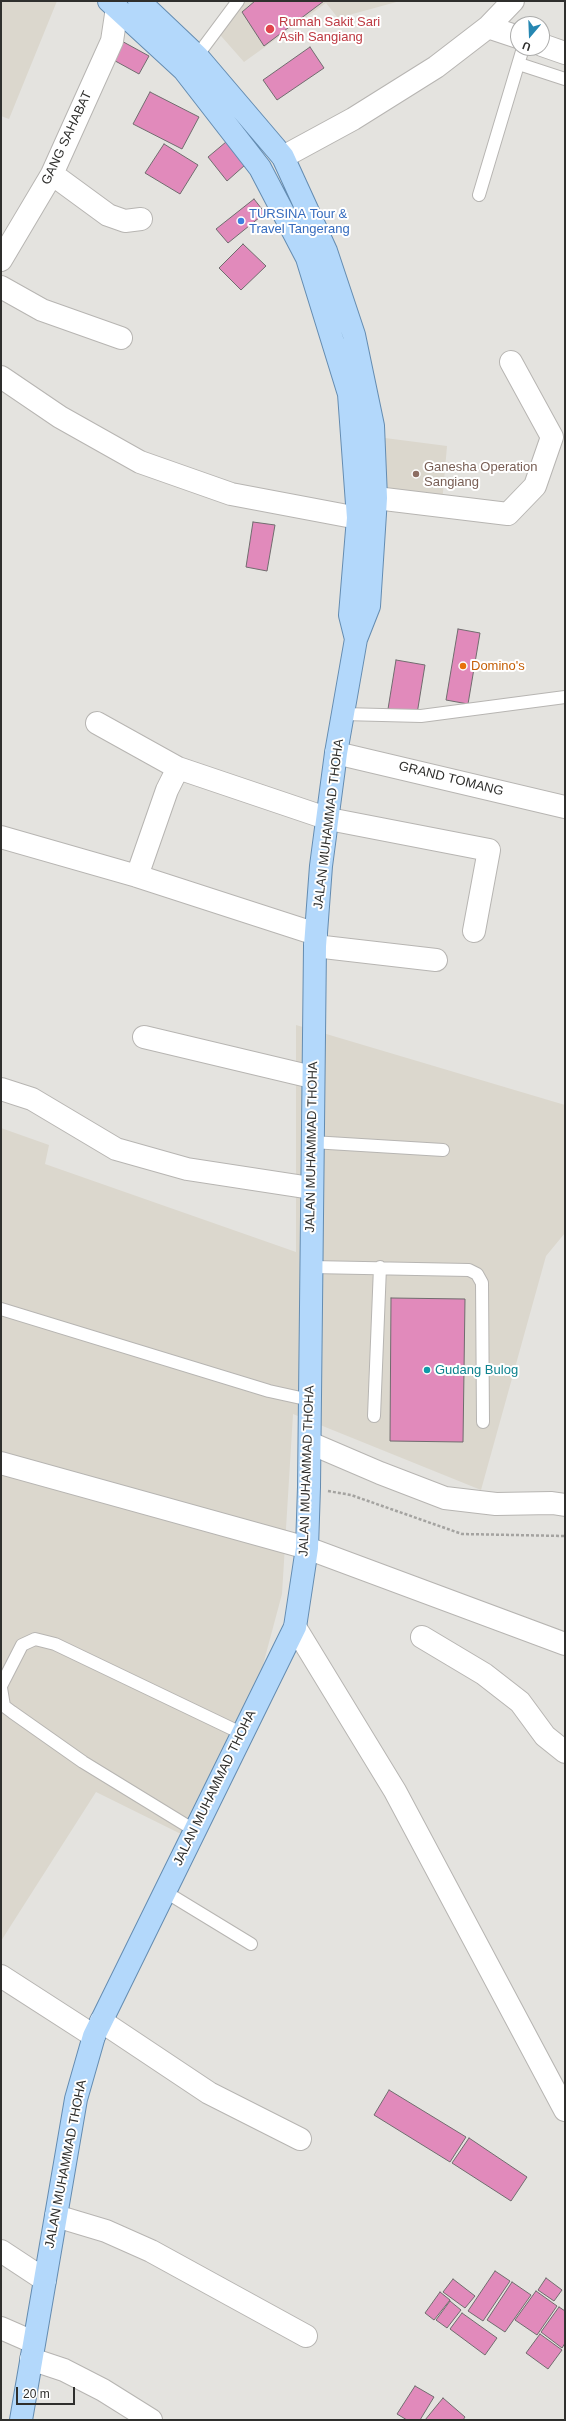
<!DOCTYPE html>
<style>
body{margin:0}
#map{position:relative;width:566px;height:2421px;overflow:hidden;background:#e4e3df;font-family:Arial,sans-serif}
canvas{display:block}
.frame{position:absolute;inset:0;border:2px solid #2f2f2d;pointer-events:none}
.north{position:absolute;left:510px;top:16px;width:40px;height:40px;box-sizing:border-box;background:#fff;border:1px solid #acacab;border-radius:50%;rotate:199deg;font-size:11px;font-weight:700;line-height:16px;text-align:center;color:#2f2f2d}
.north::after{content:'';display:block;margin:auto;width:14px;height:18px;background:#2687b2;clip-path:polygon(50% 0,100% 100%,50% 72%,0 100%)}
.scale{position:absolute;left:16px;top:2387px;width:59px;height:18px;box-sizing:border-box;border:2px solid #2f2f2d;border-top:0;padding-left:5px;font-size:12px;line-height:14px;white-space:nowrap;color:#2f2f2d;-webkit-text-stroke:3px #fff;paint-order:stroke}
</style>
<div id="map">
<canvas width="566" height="2421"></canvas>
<div class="frame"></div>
<div class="north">U</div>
<div class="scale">20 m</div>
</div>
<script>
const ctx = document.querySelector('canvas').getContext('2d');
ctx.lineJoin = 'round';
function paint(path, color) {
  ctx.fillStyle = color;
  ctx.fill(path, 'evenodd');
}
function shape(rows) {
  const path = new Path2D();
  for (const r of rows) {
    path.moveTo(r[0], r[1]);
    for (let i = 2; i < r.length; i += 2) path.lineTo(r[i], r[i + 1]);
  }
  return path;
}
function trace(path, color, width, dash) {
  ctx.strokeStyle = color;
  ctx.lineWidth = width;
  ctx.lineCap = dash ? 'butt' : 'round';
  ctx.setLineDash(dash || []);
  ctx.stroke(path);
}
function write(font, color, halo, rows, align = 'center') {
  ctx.font = font + ' Arial,sans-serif';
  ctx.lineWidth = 4;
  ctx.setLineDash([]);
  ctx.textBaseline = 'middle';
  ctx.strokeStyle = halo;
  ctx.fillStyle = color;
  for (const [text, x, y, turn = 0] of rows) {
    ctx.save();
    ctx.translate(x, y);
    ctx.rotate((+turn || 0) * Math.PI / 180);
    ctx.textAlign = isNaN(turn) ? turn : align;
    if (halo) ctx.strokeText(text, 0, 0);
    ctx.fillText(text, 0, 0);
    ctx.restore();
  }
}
paint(shape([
 [1,1,57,1,9,119,1,116],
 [231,1,400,1,338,18,326,3,244,62,214,28],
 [385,438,447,446,442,504,387,496],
 [296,1025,565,1105,565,1233,546,1256,481,1490,293,1414,282,1594,256,1691,181,1834,96,1792,1,1941,1,1128,49,1145,45,1164,296,1252]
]), '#dbd7cd');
const building = shape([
 [255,1,324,1,264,46,242,12,255,1],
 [118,39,149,56,139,74,108,57,118,39],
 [310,47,324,68,277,100,263,80,310,47],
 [150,92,199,117,182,149,133,124,150,92],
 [226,142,245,165,227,181,208,157,226,142],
 [164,144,198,165,180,194,145,173,164,144],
 [254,199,265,213,228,243,216,229,254,199],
 [243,244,266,266,241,290,219,268,243,244],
 [253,522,275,525,267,571,246,567,253,522],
 [458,629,480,633,468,704,446,700,458,629],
 [396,660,425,665,417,714,388,709,396,660],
 [391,1298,465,1299,463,1442,390,1441,391,1298],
 [389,2090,466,2137,450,2162,374,2115,389,2090],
 [469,2138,527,2177,511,2201,452,2163,469,2138],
 [495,2271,510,2281,483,2321,468,2311,495,2271],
 [546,2278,562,2290,554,2301,538,2290,546,2278],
 [453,2279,475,2296,465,2308,443,2292,453,2279],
 [512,2282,531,2295,505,2332,487,2320,512,2282],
 [536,2291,557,2306,537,2335,515,2320,536,2291],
 [440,2292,450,2300,434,2320,425,2313,440,2292],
 [450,2301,461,2310,447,2328,436,2320,450,2301],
 [559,2307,565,2311,565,2343,562,2348,541,2332,559,2307],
 [462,2313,497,2338,485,2355,450,2329,462,2313],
 [540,2334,562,2350,548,2369,526,2353,540,2334],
 [415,2386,434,2397,420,2420,407,2420,397,2414,415,2386],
 [443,2398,465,2417,463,2420,425,2420,443,2398]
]);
paint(building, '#e18abb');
trace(building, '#706c6e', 1);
const service = shape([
 [197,56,238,1],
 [519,64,565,79],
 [479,195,523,48],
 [343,714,421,716,565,697],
 [312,1142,443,1150],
 [311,1267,469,1270,477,1274,482,1283,483,1422],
 [1,1309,269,1391,310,1400],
 [374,1416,380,1267],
 [1,1686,22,1645,35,1639,55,1644,241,1733],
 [1,1688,4,1706,12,1712,83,1762,194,1830],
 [164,1891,251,1944]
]);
const minor = shape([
 [52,174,108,215,125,221,141,219],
 [1,260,52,174,112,41,117,8],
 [1,287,42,310,121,338],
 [1,377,60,417,140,462,231,494,358,518],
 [376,498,508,514,535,486,552,437,511,362],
 [97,723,178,768,329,819,489,850,474,931],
 [1,837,137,876,316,934],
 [137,876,167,790,178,768],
 [315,946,436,960],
 [144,1037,312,1077],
 [1,1089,32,1099,116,1149,187,1169,311,1188],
 [1,1463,307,1548,565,1644],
 [295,1627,395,1791,565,2110],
 [422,1637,484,1674,520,1702,545,1736,565,1752],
 [101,2021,209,2093,300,2139],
 [56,2216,106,2231,151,2251,306,2336],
 [1,2251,45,2280],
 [1,2328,33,2342],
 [31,2359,64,2370,103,2390,151,2420]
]);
const tertiary = shape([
 [336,753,565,807],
 [310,1443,380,1473,445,1498,496,1504,552,1503,565,1505],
 [1,1976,94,2036]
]);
const secondary = shape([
 [488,27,518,37],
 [542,45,565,53],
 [283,157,353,119,436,67,488,27,513,1]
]);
const primary = shape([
 [109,1,184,70,260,168,307,258,349,394,358,518,350,615,356,639],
 [21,2420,76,2099,94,2036,295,1627,307,1548,309,1487,315,946,321,866,336,753,356,639,369,606,376,498,373,426,354,335,326,251,283,157,197,56,139,1]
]);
trace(service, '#b7b5b2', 14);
trace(minor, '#b7b5b2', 24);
trace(tertiary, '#b7b5b2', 24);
trace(secondary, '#b7b5b2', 24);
trace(primary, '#648cb1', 24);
trace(shape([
 [328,1491,351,1495,462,1534,565,1536]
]), '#a4a3a0', 2.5, [3, 2]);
trace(service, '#fff', 12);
trace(minor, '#fff', 22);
trace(tertiary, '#fff', 22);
trace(secondary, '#fff', 22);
trace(primary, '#b3d8fb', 22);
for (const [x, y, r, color] of [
 [270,29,5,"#e0444e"],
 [241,221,4,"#3f7fe0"],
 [416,474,4,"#8d6e63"],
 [463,666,4,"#e8710a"],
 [427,1370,4,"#0f9aa8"]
]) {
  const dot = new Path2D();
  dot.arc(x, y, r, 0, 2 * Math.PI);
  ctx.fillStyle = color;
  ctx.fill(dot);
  trace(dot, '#fff', 1.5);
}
write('13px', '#be3a42', '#fff', [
 ["Rumah Sakit Sari",279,22],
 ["Asih Sangiang",279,37]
], 'left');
write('13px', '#2f2f2d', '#fff', [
 ["GANG SAHABAT",67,138,-65],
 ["GRAND TOMANG",451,779,14],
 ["JALAN MUHAMMAD THOHA",329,824,-83],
 ["JALAN MUHAMMAD THOHA",312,1147,-89],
 ["JALAN MUHAMMAD THOHA",307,1471,-88],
 ["JALAN MUHAMMAD THOHA",215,1788,-64],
 ["JALAN MUHAMMAD THOHA",66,2164,-79]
]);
write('13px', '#366cbe', '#fff', [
 ["TURSINA Tour &",249,214],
 ["Travel Tangerang",249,229]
], 'left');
write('13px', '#785e54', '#fff', [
 ["Ganesha Operation",424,467],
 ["Sangiang",424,482]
], 'left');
write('13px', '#c56008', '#fff', [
 ["Domino's",471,666]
], 'left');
write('13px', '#0d838f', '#fff', [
 ["Gudang Bulog",435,1370]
], 'left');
</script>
